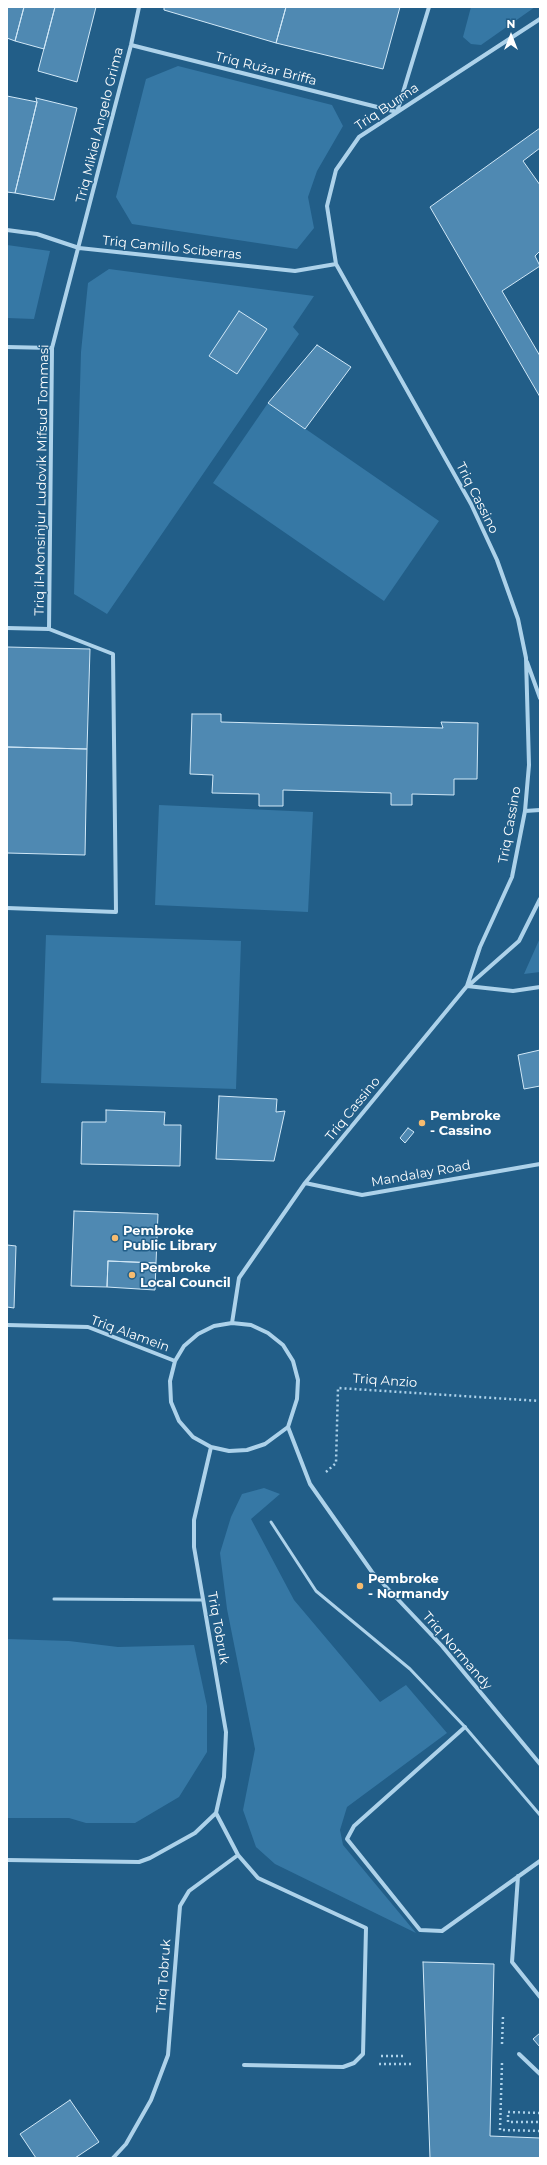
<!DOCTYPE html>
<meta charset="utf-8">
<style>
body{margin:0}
#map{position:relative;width:547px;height:2165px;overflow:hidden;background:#225e88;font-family:Montserrat,sans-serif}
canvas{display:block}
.frame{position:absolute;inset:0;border:8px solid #fff;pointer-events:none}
.north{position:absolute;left:491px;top:16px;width:40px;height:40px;-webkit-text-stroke:3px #225e88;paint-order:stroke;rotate:0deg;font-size:11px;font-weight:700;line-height:16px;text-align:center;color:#fff}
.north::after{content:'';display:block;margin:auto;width:14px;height:18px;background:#fff;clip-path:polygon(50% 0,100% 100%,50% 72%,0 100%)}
</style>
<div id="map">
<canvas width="547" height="2165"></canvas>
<div class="frame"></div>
<div class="north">N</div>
</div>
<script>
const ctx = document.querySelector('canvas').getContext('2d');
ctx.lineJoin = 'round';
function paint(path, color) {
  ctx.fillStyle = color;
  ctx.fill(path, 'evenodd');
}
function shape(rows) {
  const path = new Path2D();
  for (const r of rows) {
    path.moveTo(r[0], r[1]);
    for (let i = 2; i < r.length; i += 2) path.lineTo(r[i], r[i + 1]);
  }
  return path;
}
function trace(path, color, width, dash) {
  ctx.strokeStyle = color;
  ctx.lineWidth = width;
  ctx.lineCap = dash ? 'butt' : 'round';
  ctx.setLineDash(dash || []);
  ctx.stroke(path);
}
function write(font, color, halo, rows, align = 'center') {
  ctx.font = font + ' Montserrat,sans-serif';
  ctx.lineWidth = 3;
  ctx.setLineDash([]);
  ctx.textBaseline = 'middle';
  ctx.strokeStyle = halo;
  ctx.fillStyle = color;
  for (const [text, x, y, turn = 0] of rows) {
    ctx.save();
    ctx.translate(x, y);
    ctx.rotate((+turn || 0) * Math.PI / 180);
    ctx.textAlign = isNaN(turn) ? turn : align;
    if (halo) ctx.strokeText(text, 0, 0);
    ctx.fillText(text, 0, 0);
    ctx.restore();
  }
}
paint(shape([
 [471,7,535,7,481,45,471,44,463,37],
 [178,66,332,105,343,126,317,171,308,197,314,228,297,249,132,224,116,197,146,79],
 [7,245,50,251,34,319,7,318],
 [109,269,314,296,293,327,299,334,107,614,74,594,81,352,88,283],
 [268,403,439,521,384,601,213,483],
 [159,805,313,812,308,912,155,905],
 [46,935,241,941,236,1089,41,1083],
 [540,938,540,972,524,974],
 [264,1488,280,1494,251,1519,294,1600,380,1702,406,1685,447,1733,347,1807,340,1830,343,1845,416,1933,275,1864,256,1847,243,1810,255,1749,227,1609,220,1553,231,1517,242,1494],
 [7,1639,69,1641,118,1647,194,1645,207,1706,207,1752,179,1797,135,1823,86,1823,69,1818,7,1818]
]), '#3678a5');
const building = shape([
 [7,7,24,7,15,41,7,38,7,7],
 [24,7,55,7,44,49,15,41,24,7],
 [55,7,96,7,77,82,38,71,55,7],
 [164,7,286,7,276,43,164,10,164,7],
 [286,7,400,7,383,69,276,43,286,7],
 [7,96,37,102,15,193,7,192,7,96],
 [36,98,77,108,54,200,15,193,37,102,36,98],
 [540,128,540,148,523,161,540,185,540,251,535,256,540,266,502,291,540,356,540,397,430,207,540,128],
 [239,311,267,329,237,374,209,356,239,311],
 [317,345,351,367,305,429,268,403,317,345],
 [7,647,90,649,87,749,7,747,7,647],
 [192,714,221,714,221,722,443,728,441,722,478,723,477,779,454,779,454,795,412,794,412,805,391,805,391,793,283,790,283,806,259,806,259,794,212,793,213,775,190,774,192,714],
 [7,747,87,749,85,855,7,853,7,747],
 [540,1050,540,1086,524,1089,518,1055,540,1050],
 [219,1096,277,1099,276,1112,285,1111,274,1161,216,1159,219,1096],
 [106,1110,165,1112,164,1125,181,1125,180,1166,81,1164,82,1122,106,1122,106,1110],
 [408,1128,414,1132,405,1143,400,1138,408,1128],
 [74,1211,158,1214,156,1263,108,1261,107,1287,71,1286,74,1211],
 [7,1245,16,1246,14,1308,7,1307,7,1245],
 [108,1261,156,1263,155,1290,107,1287,108,1261],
 [423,1962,494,1964,490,2136,540,2138,540,2158,430,2158,423,1962],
 [540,2033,540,2047,533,2039,540,2033],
 [70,2100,99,2142,75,2158,36,2158,20,2134,70,2100]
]);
paint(building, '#4f89b2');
trace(building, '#d1e8f7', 1);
trace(shape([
 [326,1472,336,1463,338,1388,540,1401],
 [502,2044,503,2016],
 [381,2056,404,2056],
 [502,2063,500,2130,540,2131],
 [379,2064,414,2064],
 [540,2113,508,2112,508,2122,540,2122]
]), '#add2ea', 2.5, [2, 3]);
trace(shape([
 [271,1522,316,1591,410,1669,465,1727,540,1815],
 [54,1599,203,1600]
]), '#add2ea', 3);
trace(shape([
 [131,45,397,112,429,7],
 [7,230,37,234,79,248,295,271,336,264],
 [7,347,52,348],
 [7,628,49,629],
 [527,662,540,698],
 [525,811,540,810],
 [7,908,116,912,113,654,49,629,52,348,131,45,139,7],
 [467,986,513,991,540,987],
 [468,986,519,941,540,899],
 [305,1183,362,1195,540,1164],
 [232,1323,239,1278,305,1183,467,986,480,947,512,877,525,811,529,765,526,658,518,619,497,560,471,504,336,264,327,206,336,170,359,137,540,19],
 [232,1323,251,1325,268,1333,283,1345,293,1361,298,1380,297,1399,288,1427,265,1444,247,1450,229,1451,211,1447,193,1437,179,1421,171,1402,170,1381,175,1361,184,1346,198,1334,214,1326,232,1323],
 [7,1325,88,1327,175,1361],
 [288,1427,310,1484,372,1572,442,1646,540,1764],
 [465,1727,354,1826,347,1839,420,1930,442,1931,540,1861],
 [238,1855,258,1878,366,1928,363,2054,354,2063,343,2067,244,2065],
 [7,1860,139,1862,150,1858,195,1833,216,1813,224,1777,226,1732,194,1547,194,1520,211,1447],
 [518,1876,512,1962,540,1997],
 [519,2054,540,2074],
 [113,2158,126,2144,151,2100,168,2055,180,1906,189,1891,238,1855,216,1813]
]), '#add2ea', 4);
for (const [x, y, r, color] of [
 [422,1123,4,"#f6bb6f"],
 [115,1238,4,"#f6bb6f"],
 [132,1275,4,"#f6bb6f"],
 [360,1586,4,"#f6bb6f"]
]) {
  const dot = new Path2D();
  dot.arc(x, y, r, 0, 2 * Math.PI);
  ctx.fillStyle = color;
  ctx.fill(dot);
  trace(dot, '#225e88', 1.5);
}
write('13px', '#fff', '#225e88', [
 ["Triq Rużar Briffa",266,69,14],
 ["Triq Burma",387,107,-34],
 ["Triq Mikiel Angelo Grima",100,125,-76],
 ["Triq Camillo Sciberras",172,248,6],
 ["Triq il-Monsinjur Ludovik Mifsud Tommasi",42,480,-89],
 ["Triq Cassino",477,498,63],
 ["Triq Cassino",510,825,-80],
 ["Triq Cassino",353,1109,-51],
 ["Mandalay Road",421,1174,-10],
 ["Triq Alamein",130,1334,20],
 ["Triq Anzio",385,1381,4],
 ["Triq Tobruk",218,1628,80],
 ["Triq Normandy",457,1651,49],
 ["Triq Tobruk",164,1976,-86]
]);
write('bold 13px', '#fff', '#225e88', [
 ["Pembroke",430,1116],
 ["- Cassino",430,1131],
 ["Pembroke",123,1231],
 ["Public Library",123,1246],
 ["Pembroke",140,1268],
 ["Local Council",140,1283],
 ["Pembroke",368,1579],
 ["- Normandy",368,1594]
], 'left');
</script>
